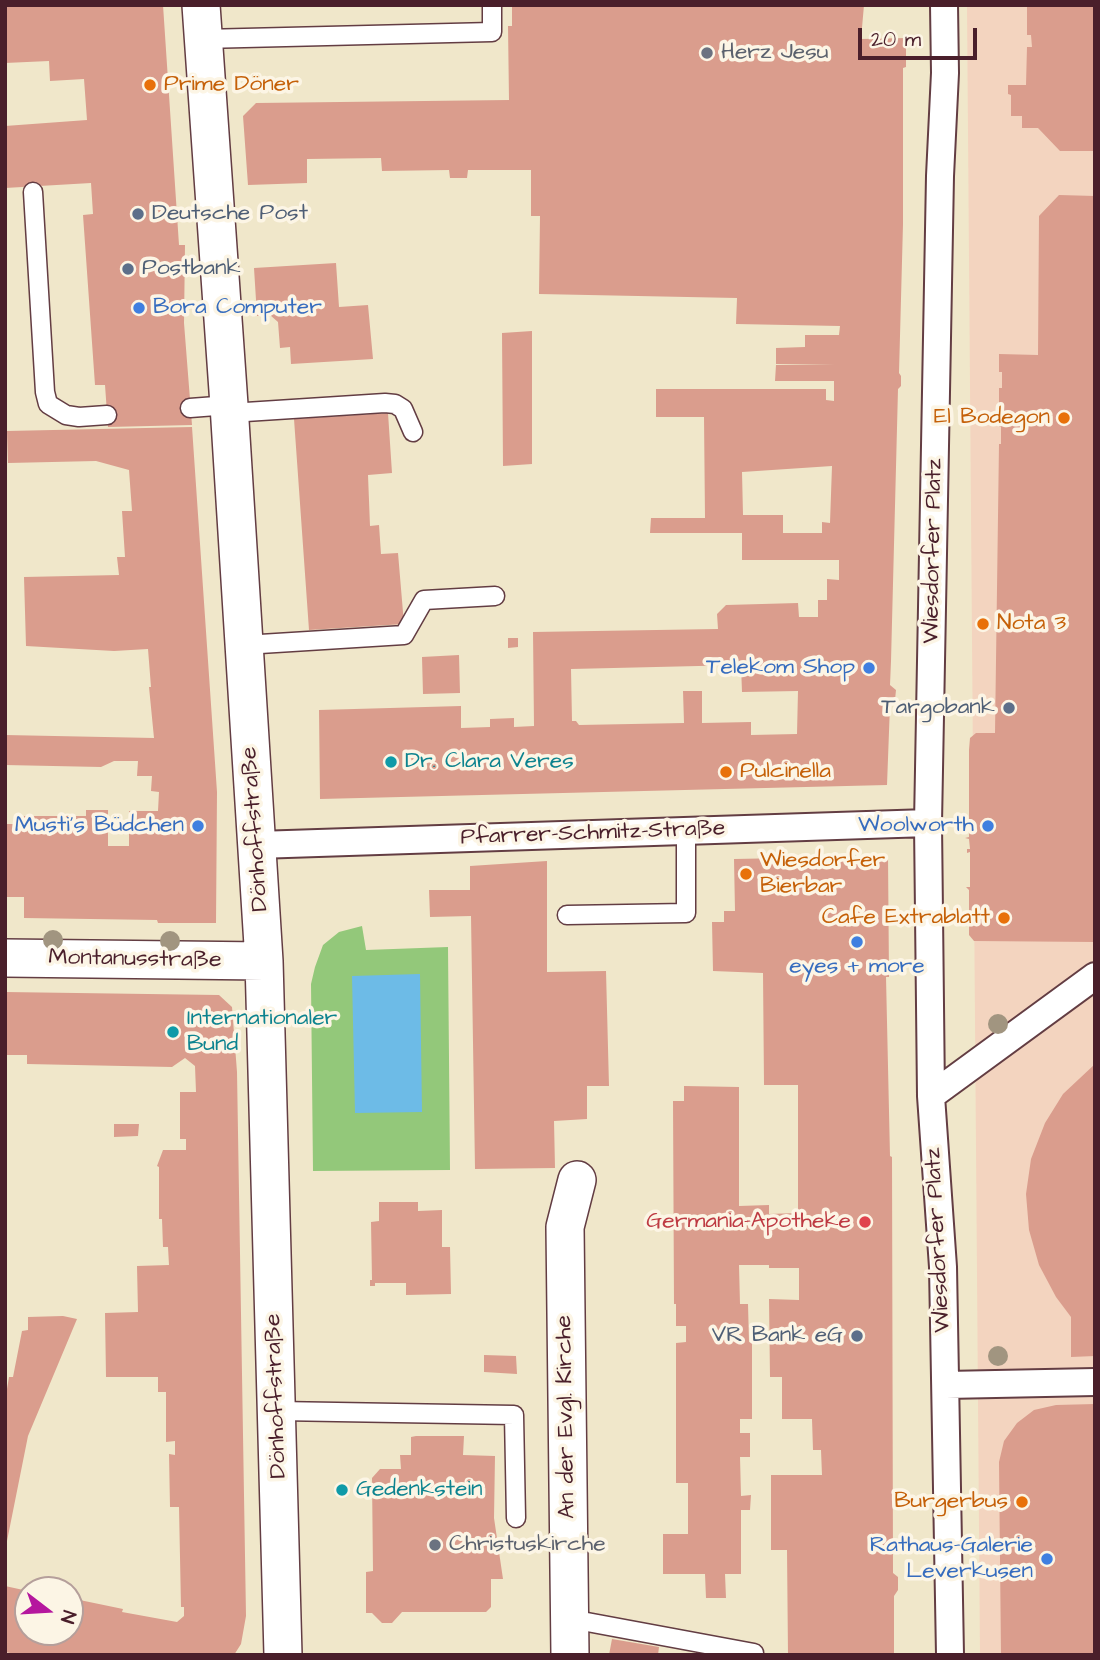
<!DOCTYPE html>
<meta charset="utf-8">
<style>
body{margin:0}
#map{position:relative;width:1100px;height:1660px;overflow:hidden;background:#f0e7ca;font-family:"Architects Daughter",sans-serif}
canvas{display:block}
.frame{position:absolute;inset:0;border:7px solid #4a1f2b;pointer-events:none}
.north{position:absolute;left:14px;top:1576px;width:70px;height:70px;box-sizing:border-box;background:#fcf5e5;border:2px solid #b59f9b;border-radius:50%;rotate:107deg;font-size:19px;font-weight:700;line-height:28px;text-align:center;color:#4a1f2b}
.north::after{content:'';display:block;margin:auto;width:24px;height:32px;background:#b5179e;clip-path:polygon(50% 0,100% 100%,50% 72%,0 100%)}
.scale{position:absolute;left:858px;top:28px;width:119px;height:32px;box-sizing:border-box;border:4px solid #4a1f2b;border-top:0;padding-left:9px;font-size:21px;line-height:24px;white-space:nowrap;color:#4a1f2b;-webkit-text-stroke:5px #fcf5e5;paint-order:stroke}
</style>
<div id="map">
<canvas width="1100" height="1660"></canvas>
<div class="frame"></div>
<div class="north">N</div>
<div class="scale">20 m</div>
</div>
<script>
const ctx = document.querySelector('canvas').getContext('2d');
ctx.lineJoin = 'round';
function paint(path, color) {
  ctx.fillStyle = color;
  ctx.fill(path, 'evenodd');
}
function shape(rows) {
  const path = new Path2D();
  for (const r of rows) {
    path.moveTo(r[0], r[1]);
    for (let i = 2; i < r.length; i += 2) path.lineTo(r[i], r[i + 1]);
  }
  return path;
}
function trace(path, color, width, dash) {
  ctx.strokeStyle = color;
  ctx.lineWidth = width;
  ctx.lineCap = dash ? 'butt' : 'round';
  ctx.setLineDash(dash || []);
  ctx.stroke(path);
}
function write(font, color, halo, rows, align = 'center') {
  ctx.font = font + ' "Architects Daughter",sans-serif';
  ctx.lineWidth = 7;
  ctx.setLineDash([]);
  ctx.textBaseline = 'middle';
  ctx.strokeStyle = halo;
  ctx.fillStyle = color;
  for (const [text, x, y, turn = 0] of rows) {
    ctx.save();
    ctx.translate(x, y);
    ctx.rotate((+turn || 0) * Math.PI / 180);
    ctx.textAlign = isNaN(turn) ? turn : align;
    if (halo) ctx.strokeText(text, 0, 0);
    ctx.fillText(text, 0, 0);
    ctx.restore();
  }
}
paint(shape([
 [967,5,1095,5,1095,1655,980,1655]
]), '#f3d4bf');
paint(shape([
 [362,926,366,950,448,947,450,1170,313,1171,311,984,315,967,323,945,339,932]
]), '#93c87a');
paint(shape([
 [420,974,422,1112,355,1113,352,976]
]), '#6dbbe7');
paint(shape([
 [5,5,163,5,179,245,185,245,184,323,192,425,108,427,105,385,95,385,83,215,93,214,91,183,5,188,5,126,87,120,84,79,50,81,49,61,5,63],
 [512,5,864,5,861,39,906,38,906,67,903,68,903,224,899,373,901,376,901,386,898,389,891,661,890,685,896,690,895,700,890,705,887,785,320,799,319,710,461,706,461,728,490,727,490,719,514,718,514,727,534,726,533,632,718,629,717,614,726,605,798,603,799,617,818,617,818,600,827,600,827,579,839,580,839,560,742,560,742,533,650,533,651,518,705,518,704,417,656,417,656,389,826,389,826,400,834,401,834,381,775,381,776,365,835,365,776,364,776,348,805,347,805,335,839,335,840,326,736,324,737,298,539,294,540,216,531,216,531,170,468,170,467,178,450,178,449,170,382,171,381,158,307,159,307,183,248,185,243,116,256,103,509,100,508,26,512,26],
 [832,466,830,523,822,522,822,533,783,533,783,515,743,515,742,472],
 [741,665,742,692,798,691,797,734,751,735,751,722,702,723,702,691,683,691,684,723,579,725,576,721,572,721,571,669],
 [1027,5,1095,5,1095,151,1060,151,1038,128,1022,128,1022,116,1011,116,1011,95,1008,94,1008,85,1026,85,1027,47,1032,47,1031,35,1027,35],
 [1059,195,1095,196,1095,942,974,941,969,935,969,890,966,887,970,887,970,852,967,853,967,849,970,849,969,839,965,838,969,837,969,750,970,738,976,733,995,733,999,444,1001,444,1001,427,999,427,999,388,1002,388,1002,372,999,372,999,354,1038,355,1039,216],
 [336,263,339,307,368,305,373,359,291,364,290,347,280,348,278,322,270,315,257,316,254,268],
 [532,331,532,464,503,466,502,333],
 [388,413,392,473,368,475,370,526,379,525,381,554,398,553,404,624,309,630,294,419],
 [192,427,217,792,216,923,158,923,157,920,24,918,24,897,5,897,5,824,24,824,24,816,86,816,86,810,108,810,108,846,129,846,129,811,158,811,159,792,151,791,152,776,137,776,138,761,114,761,101,767,5,765,5,735,154,738,149,687,151,687,148,649,114,651,26,646,24,577,119,575,117,557,125,557,122,511,132,511,129,470,96,461,8,463,7,431],
 [508,638,518,638,518,647,508,648],
 [459,655,460,693,423,694,422,657],
 [888,856,889,977,886,977,890,1156,892,1157,893,1573,898,1577,898,1590,894,1596,894,1655,788,1655,787,1550,771,1550,771,1475,822,1475,821,1450,813,1450,812,1419,782,1419,782,1377,770,1377,769,1299,799,1300,799,1268,769,1268,769,1265,739,1265,740,1304,748,1304,749,1342,752,1343,752,1419,740,1419,740,1433,750,1433,750,1457,740,1457,741,1496,751,1495,750,1510,741,1510,741,1574,725,1574,726,1598,706,1598,705,1574,663,1574,663,1534,688,1534,688,1483,676,1483,676,1343,686,1342,686,1326,676,1326,676,1304,674,1304,673,1101,684,1101,684,1086,739,1087,739,1206,769,1205,769,1214,798,1213,798,1085,764,1085,763,973,713,971,712,922,724,922,724,911,735,911,734,859],
 [547,861,547,972,606,971,609,1086,587,1086,587,1119,554,1121,555,1168,475,1169,471,916,430,917,429,890,470,890,470,866],
 [5,992,219,995,232,1007,237,1072,246,1616,241,1644,234,1655,21,1655,5,1652,5,1586,28,1591,28,1632,70,1632,70,1598,123,1609,122,1612,177,1622,184,1616,184,1607,181,1607,179,1507,170,1507,169,1454,175,1455,175,1441,166,1442,166,1392,158,1392,158,1377,106,1377,105,1313,138,1312,137,1266,169,1265,168,1247,163,1247,162,1219,159,1219,159,1167,157,1166,163,1150,186,1150,186,1139,180,1139,180,1092,196,1092,195,1066,185,1058,172,1067,27,1064,27,1055,5,1055],
 [1095,1064,1095,1356,1071,1357,1071,1317,1056,1297,1039,1265,1029,1230,1026,1194,1031,1159,1045,1123,1063,1094],
 [114,1124,139,1124,138,1136,114,1137],
 [379,1202,418,1202,418,1211,442,1210,442,1247,450,1247,451,1294,406,1295,406,1283,375,1283,375,1286,370,1286,370,1280,372,1280,371,1222,379,1221],
 [63,1316,77,1319,28,1436,5,1551,5,1401,9,1377,13,1377,22,1331,28,1330,28,1317],
 [484,1355,516,1356,517,1374,484,1372],
 [1095,1404,1095,1655,1001,1655,999,1462,1004,1441,1017,1423,1034,1410,1056,1405],
 [416,1436,464,1436,463,1455,495,1456,494,1518,503,1579,491,1579,491,1607,486,1612,402,1612,392,1623,382,1623,372,1613,366,1613,366,1572,373,1571,372,1478,380,1469,401,1469,400,1455,411,1455,411,1437],
 [612,1639,659,1647,658,1655,609,1655]
]), '#da9d8d');
const service = shape([
 [203,39,492,32,492,5],
 [33,192,45,392,48,404,66,415,79,417,107,415],
 [190,408,229,405],
 [230,413,385,403,395,404,403,409,413,432],
 [244,645,404,635,424,600,495,596],
 [567,915,686,913,686,831],
 [278,1411,514,1415,516,1518],
 [569,1622,587,1622,754,1653]
]);
const pedestrian = shape([
 [944,5,945,73,940,176,928,823,931,1096,943,1267,950,1655],
 [257,845,928,823],
 [931,1096,1095,976],
 [946,1385,1095,1382]
]);
const minor = shape([
 [201,5,229,405,264,961,283,1655],
 [5,958,264,961],
 [570,1655,565,1227,577,1180]
]);
trace(service, '#633d43', 21);
trace(pedestrian, '#633d43', 30);
trace(minor, '#633d43', 40);
trace(service, '#fff', 18);
trace(pedestrian, '#fff', 26);
trace(minor, '#fff', 37);
ctx.fillStyle = '#a19580';
for (const [x, y] of [
 [53,940],
 [170,941],
 [998,1024],
 [998,1356]
]) {
  ctx.beginPath();
  ctx.arc(x, y, 10, 0, 2 * Math.PI);
  ctx.fill();
}
for (const [x, y, r, color] of [
 [707,53,7,"#6b7280"],
 [150,85,7,"#e8710a"],
 [138,214,7,"#5c6f8a"],
 [128,269,7,"#5c6f8a"],
 [139,308,7,"#3f7fe0"],
 [1064,418,7,"#e8710a"],
 [983,624,7,"#e8710a"],
 [869,668,7,"#3f7fe0"],
 [1009,708,7,"#5c6f8a"],
 [391,762,7,"#0f9aa8"],
 [726,772,7,"#e8710a"],
 [198,826,7,"#3f7fe0"],
 [988,826,7,"#3f7fe0"],
 [746,874,7,"#e8710a"],
 [1004,918,7,"#e8710a"],
 [857,942,7,"#3f7fe0"],
 [173,1032,7,"#0f9aa8"],
 [865,1222,7,"#e0444e"],
 [857,1336,7,"#5c6f8a"],
 [342,1490,7,"#0f9aa8"],
 [1022,1502,7,"#e8710a"],
 [435,1545,7,"#6b7280"],
 [1047,1559,7,"#3f7fe0"]
]) {
  const dot = new Path2D();
  dot.arc(x, y, r, 0, 2 * Math.PI);
  ctx.fillStyle = color;
  ctx.fill(dot);
  trace(dot, '#fcf5e5', 2.5);
}
write('23px', '#5b616d', '#fcf5e5', [
 ["Herz Jesu",721,53],
 ["Christuskirche",449,1545]
], 'left');
write('23px', '#c56008', '#fcf5e5', [
 ["Prime Döner",164,85],
 ["El Bodegon",1050,418,"right"],
 ["Nota 3",997,624],
 ["Pulcinella",740,772],
 ["Wiesdorfer",760,861],
 ["Bierbar",760,887],
 ["Cafe Extrablatt",990,918,"right"],
 ["Burgerbus",1008,1502,"right"]
], 'left');
write('23px', '#4e5e75', '#fcf5e5', [
 ["Deutsche Post",152,214],
 ["Postbank",142,269],
 ["Targobank",995,708,"right"],
 ["VR Bank eG",843,1336,"right"]
], 'left');
write('23px', '#366cbe', '#fcf5e5', [
 ["Bora Computer",153,308,"left"],
 ["Telekom Shop",855,668],
 ["Musti's Büdchen",184,826],
 ["Woolworth",974,826],
 ["eyes + more",857,967,"center"],
 ["Rathaus-Galerie",1033,1546],
 ["Leverkusen",1033,1572]
], 'right');
write('23px', '#4a1f2b', '#fcf5e5', [
 ["Wiesdorfer Platz",934,551,-89],
 ["Dönhoffstraße",256,829,-94],
 ["Pfarrer-Schmitz-Straße",593,834,-2],
 ["Montanusstraße",135,960,1],
 ["Wiesdorfer Platz",939,1240,-93],
 ["Dönhoffstraße",277,1396,-92],
 ["An der Evgl. Kirche",567,1417,-91]
]);
write('23px', '#0d838f', '#fcf5e5', [
 ["Dr. Clara Veres",405,762],
 ["Internationaler",187,1019],
 ["Bund",187,1045],
 ["Gedenkstein",356,1490]
], 'left');
write('23px', '#be3a42', '#fcf5e5', [
 ["Germania-Apotheke",851,1222]
], 'right');
</script>
